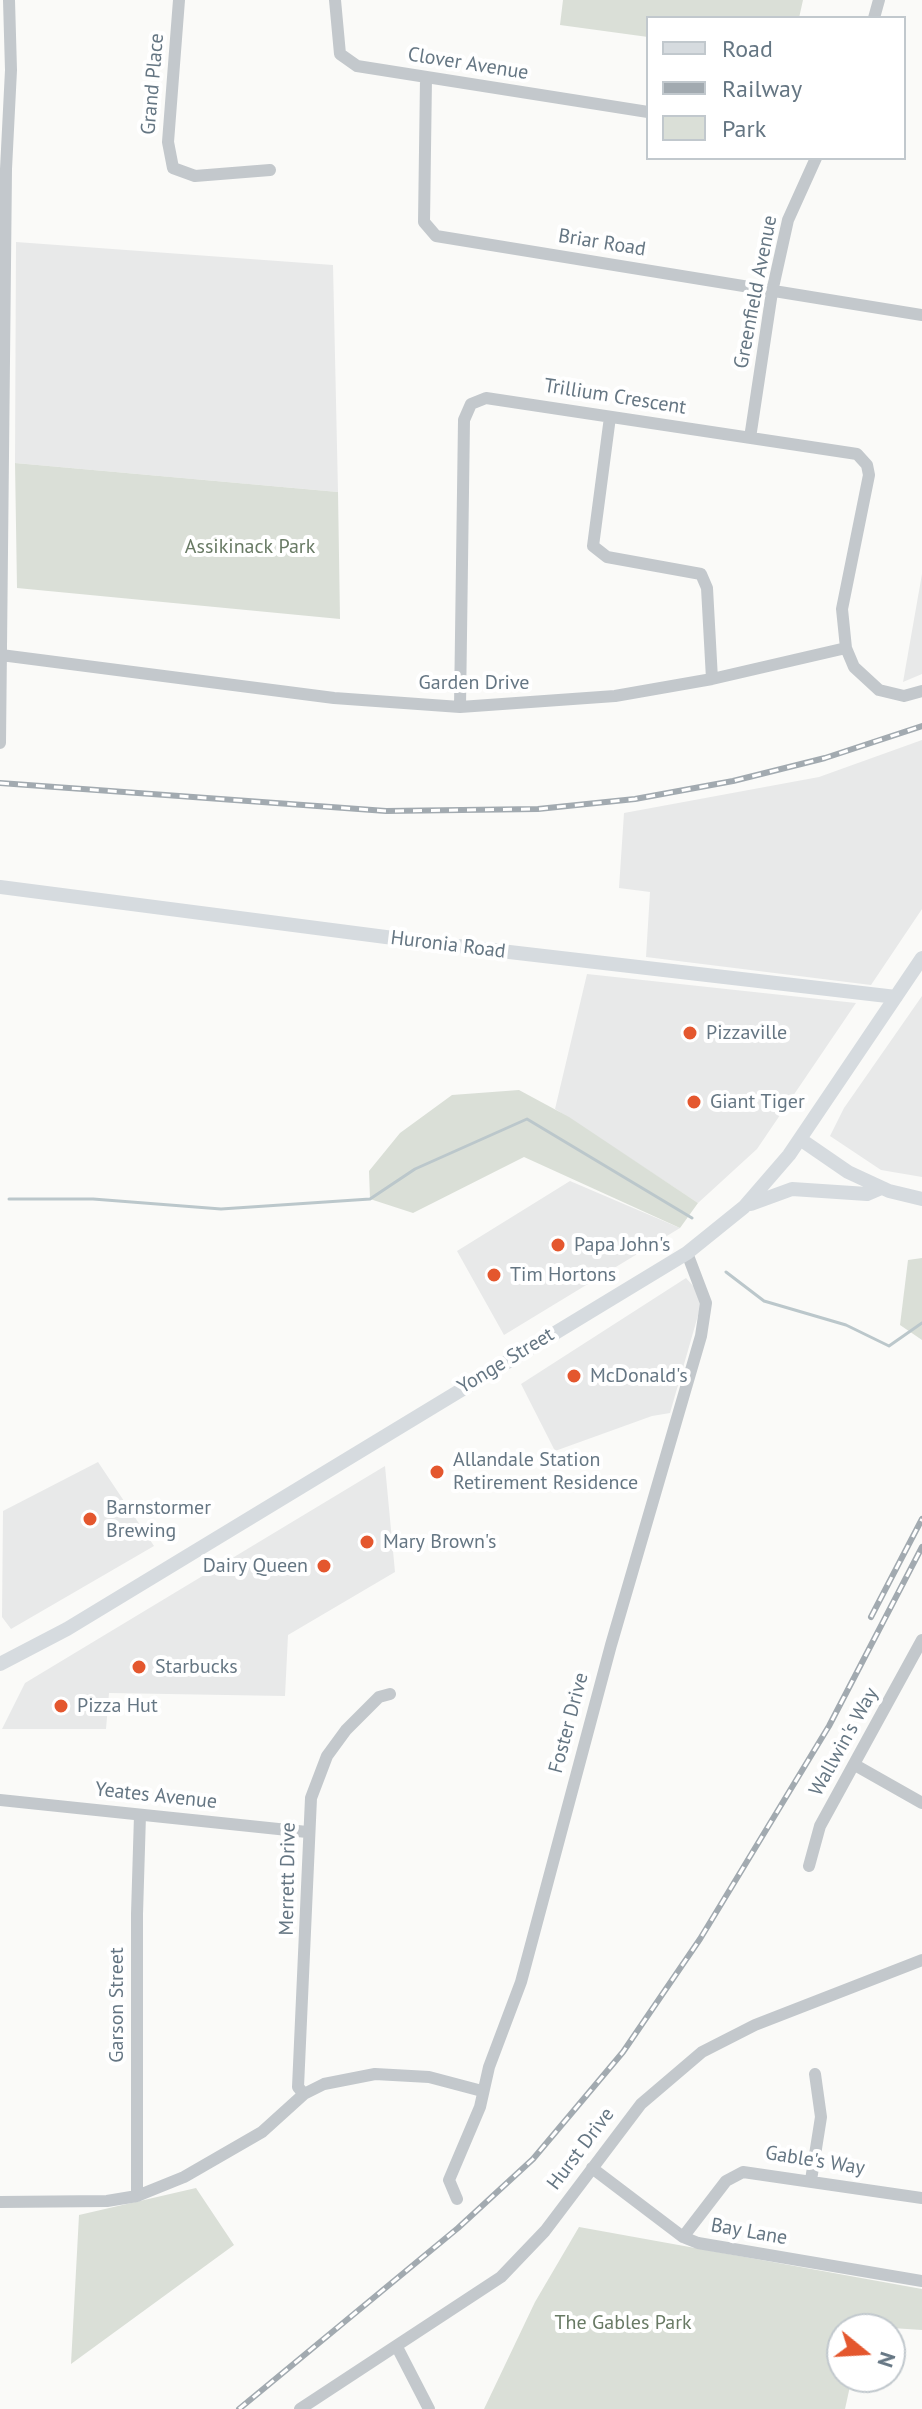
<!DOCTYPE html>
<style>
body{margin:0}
#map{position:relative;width:922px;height:2409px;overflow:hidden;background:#fafaf8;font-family:"PT Sans",sans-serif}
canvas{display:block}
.legend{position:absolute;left:646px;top:16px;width:260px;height:144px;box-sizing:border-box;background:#fff;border:2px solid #c1c8cd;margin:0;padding:10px 14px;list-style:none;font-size:24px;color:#657683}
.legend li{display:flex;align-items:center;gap:16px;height:40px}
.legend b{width:40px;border:2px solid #c1c8cd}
.north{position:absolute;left:826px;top:2313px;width:80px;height:80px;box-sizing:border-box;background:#fff;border:2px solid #c1c8cd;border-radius:50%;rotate:108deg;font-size:22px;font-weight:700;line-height:32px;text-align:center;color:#657683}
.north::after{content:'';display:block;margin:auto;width:28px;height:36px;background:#e4572e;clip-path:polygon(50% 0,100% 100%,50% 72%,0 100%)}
</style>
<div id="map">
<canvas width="922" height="2409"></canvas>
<ul class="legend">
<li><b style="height:10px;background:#d6dbdf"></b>Road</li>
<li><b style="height:10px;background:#a2aab0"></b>Railway</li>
<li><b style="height:22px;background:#dadfd7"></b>Park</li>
</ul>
<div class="north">N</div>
</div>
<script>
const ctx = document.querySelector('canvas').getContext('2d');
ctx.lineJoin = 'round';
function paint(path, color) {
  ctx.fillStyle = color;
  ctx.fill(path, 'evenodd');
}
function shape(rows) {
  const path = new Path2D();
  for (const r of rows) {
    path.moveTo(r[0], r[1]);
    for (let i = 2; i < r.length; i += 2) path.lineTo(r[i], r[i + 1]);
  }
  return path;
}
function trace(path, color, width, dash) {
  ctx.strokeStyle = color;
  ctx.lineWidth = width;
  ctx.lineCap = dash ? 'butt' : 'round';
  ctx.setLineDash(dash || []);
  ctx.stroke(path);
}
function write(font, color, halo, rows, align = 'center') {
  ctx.font = font + ' "PT Sans",sans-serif';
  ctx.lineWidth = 8;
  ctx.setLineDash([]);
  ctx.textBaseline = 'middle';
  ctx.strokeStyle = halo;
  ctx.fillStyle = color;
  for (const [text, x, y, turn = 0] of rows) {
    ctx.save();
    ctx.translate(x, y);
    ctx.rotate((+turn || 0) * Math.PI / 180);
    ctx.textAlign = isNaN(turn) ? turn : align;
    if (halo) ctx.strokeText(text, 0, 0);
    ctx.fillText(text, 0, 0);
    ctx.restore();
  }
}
paint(shape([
 [16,242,333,265,338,492,15,463],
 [922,574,922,674,903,682],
 [922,740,922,909,871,985,646,957,650,892,619,888,624,813,819,777],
 [587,974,856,1003,757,1149,698,1203,555,1109],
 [922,996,922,1177,881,1170,830,1136,844,1108],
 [570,1181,680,1228,504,1335,457,1251],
 [686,1278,697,1290,701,1305,670,1413,652,1416,555,1451,521,1384],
 [98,1462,154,1546,11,1629,2,1617,3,1511],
 [385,1466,395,1572,288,1635,285,1696,109,1693,106,1729,2,1729,25,1683]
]), '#e8e9e9');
paint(shape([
 [563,0,803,0,799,18,648,18,648,37,560,25],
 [15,463,338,492,340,619,17,588],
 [519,1090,569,1117,698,1203,680,1228,524,1157,413,1213,370,1199,369,1171,400,1133,452,1095],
 [922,1258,922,1340,900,1325,908,1260],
 [196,2188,234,2245,71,2364,79,2215],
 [579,2227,922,2289,922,2330,862,2326,861,2329,842,2329,842,2377,852,2377,845,2409,484,2409,535,2302]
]), '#dadfd7');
trace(shape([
 [9,1199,93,1199,221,1209,370,1199,415,1169,527,1119,692,1218],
 [726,1272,764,1301,846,1325,889,1346,922,1323]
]), '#bbc7cb', 3);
trace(shape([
 [179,0,168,142,173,168,195,176,270,170],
 [335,0,340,54,357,66,648,112],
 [874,18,879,0],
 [426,78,424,222,436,236,922,315],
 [610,417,593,546,607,557,701,574,707,588,712,679],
 [750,438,772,292,788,220,816,158],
 [1,655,334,698,460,707,615,696,712,679,846,648],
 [460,707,464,420,471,404,486,398,857,454,867,465,869,475,842,609,846,648,854,667,879,690,904,696,922,691],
 [0,743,6,169,11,70,9,0],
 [855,1765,922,1803],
 [0,1800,307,1832],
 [809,1866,820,1826,922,1640],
 [304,2094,298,2087,311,1798,327,1756,346,1730,379,1697,390,1694],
 [592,2168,683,2237,698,2243,922,2281],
 [811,2180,821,2117,815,2074],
 [137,2196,137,1914,140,1815],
 [457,2199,449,2180,480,2107,489,2067,521,1982,611,1645,701,1336,706,1303,687,1253],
 [0,2202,107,2201,137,2196,184,2177,262,2132,304,2094,324,2084,375,2074,429,2077,482,2091],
 [683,2237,726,2181,743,2172,922,2198],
 [397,2347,429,2409],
 [300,2409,501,2277,545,2231,641,2104,702,2052,755,2025,922,1960]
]), '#c3c8cc', 12);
trace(shape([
 [0,887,432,943,896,997],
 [800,1139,848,1172,889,1191,922,1199],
 [751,1204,792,1189,867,1194,881,1188],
 [0,1664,67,1629,687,1253,744,1207,789,1155,922,958]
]), '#d6dbdf', 14);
const rail = shape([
 [0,783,386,811,538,809,635,799,733,781,825,758,922,726],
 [871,1617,922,1519],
 [239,2409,458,2228,533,2159,623,2052,700,1939,829,1726,922,1547]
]);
trace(rail, '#a2aab0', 6);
trace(rail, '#fff', 3, [9]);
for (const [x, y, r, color] of [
 [690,1033,8,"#e4572e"],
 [694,1102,8,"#e4572e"],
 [558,1245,8,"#e4572e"],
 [494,1275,8,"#e4572e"],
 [574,1376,8,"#e4572e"],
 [437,1472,8,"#e4572e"],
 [90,1519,8,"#e4572e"],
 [367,1542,8,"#e4572e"],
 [324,1566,8,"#e4572e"],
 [139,1667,8,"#e4572e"],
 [61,1706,8,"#e4572e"]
]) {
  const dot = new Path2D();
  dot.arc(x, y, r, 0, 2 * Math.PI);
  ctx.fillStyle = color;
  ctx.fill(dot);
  trace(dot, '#fff', 3);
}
write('20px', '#657683', '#fff', [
 ["Clover Avenue",468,64,9],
 ["Grand Place",153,84,-85],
 ["Briar Road",602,243,9],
 ["Greenfield Avenue",756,292,-79],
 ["Trillium Crescent",615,397,9],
 ["Garden Drive",474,683],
 ["Huronia Road",448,945,7],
 ["Yonge Street",506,1361,-31],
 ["Foster Drive",569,1723,-75],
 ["Wallwin's Way",844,1742,-61],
 ["Yeates Avenue",156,1796,6],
 ["Merrett Drive",288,1879,-89],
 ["Garson Street",117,2005,-90],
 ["Hurst Drive",581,2149,-53],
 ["Gable's Way",815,2161,9],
 ["Bay Lane",749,2232,10]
]);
write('20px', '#687a64', '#fff', [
 ["Assikinack Park",250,547],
 ["The Gables Park",623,2323]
]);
write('20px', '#657683', '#fff', [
 ["Pizzaville",706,1033],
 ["Giant Tiger",710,1102],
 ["Papa John's",574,1245],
 ["Tim Hortons",510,1275],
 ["McDonald's",590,1376],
 ["Allandale Station",453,1460],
 ["Retirement Residence",453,1483],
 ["Barnstormer",106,1508],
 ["Brewing",106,1531],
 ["Mary Brown's",383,1542],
 ["Dairy Queen",308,1566,"right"],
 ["Starbucks",155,1667],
 ["Pizza Hut",77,1706]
], 'left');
</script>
